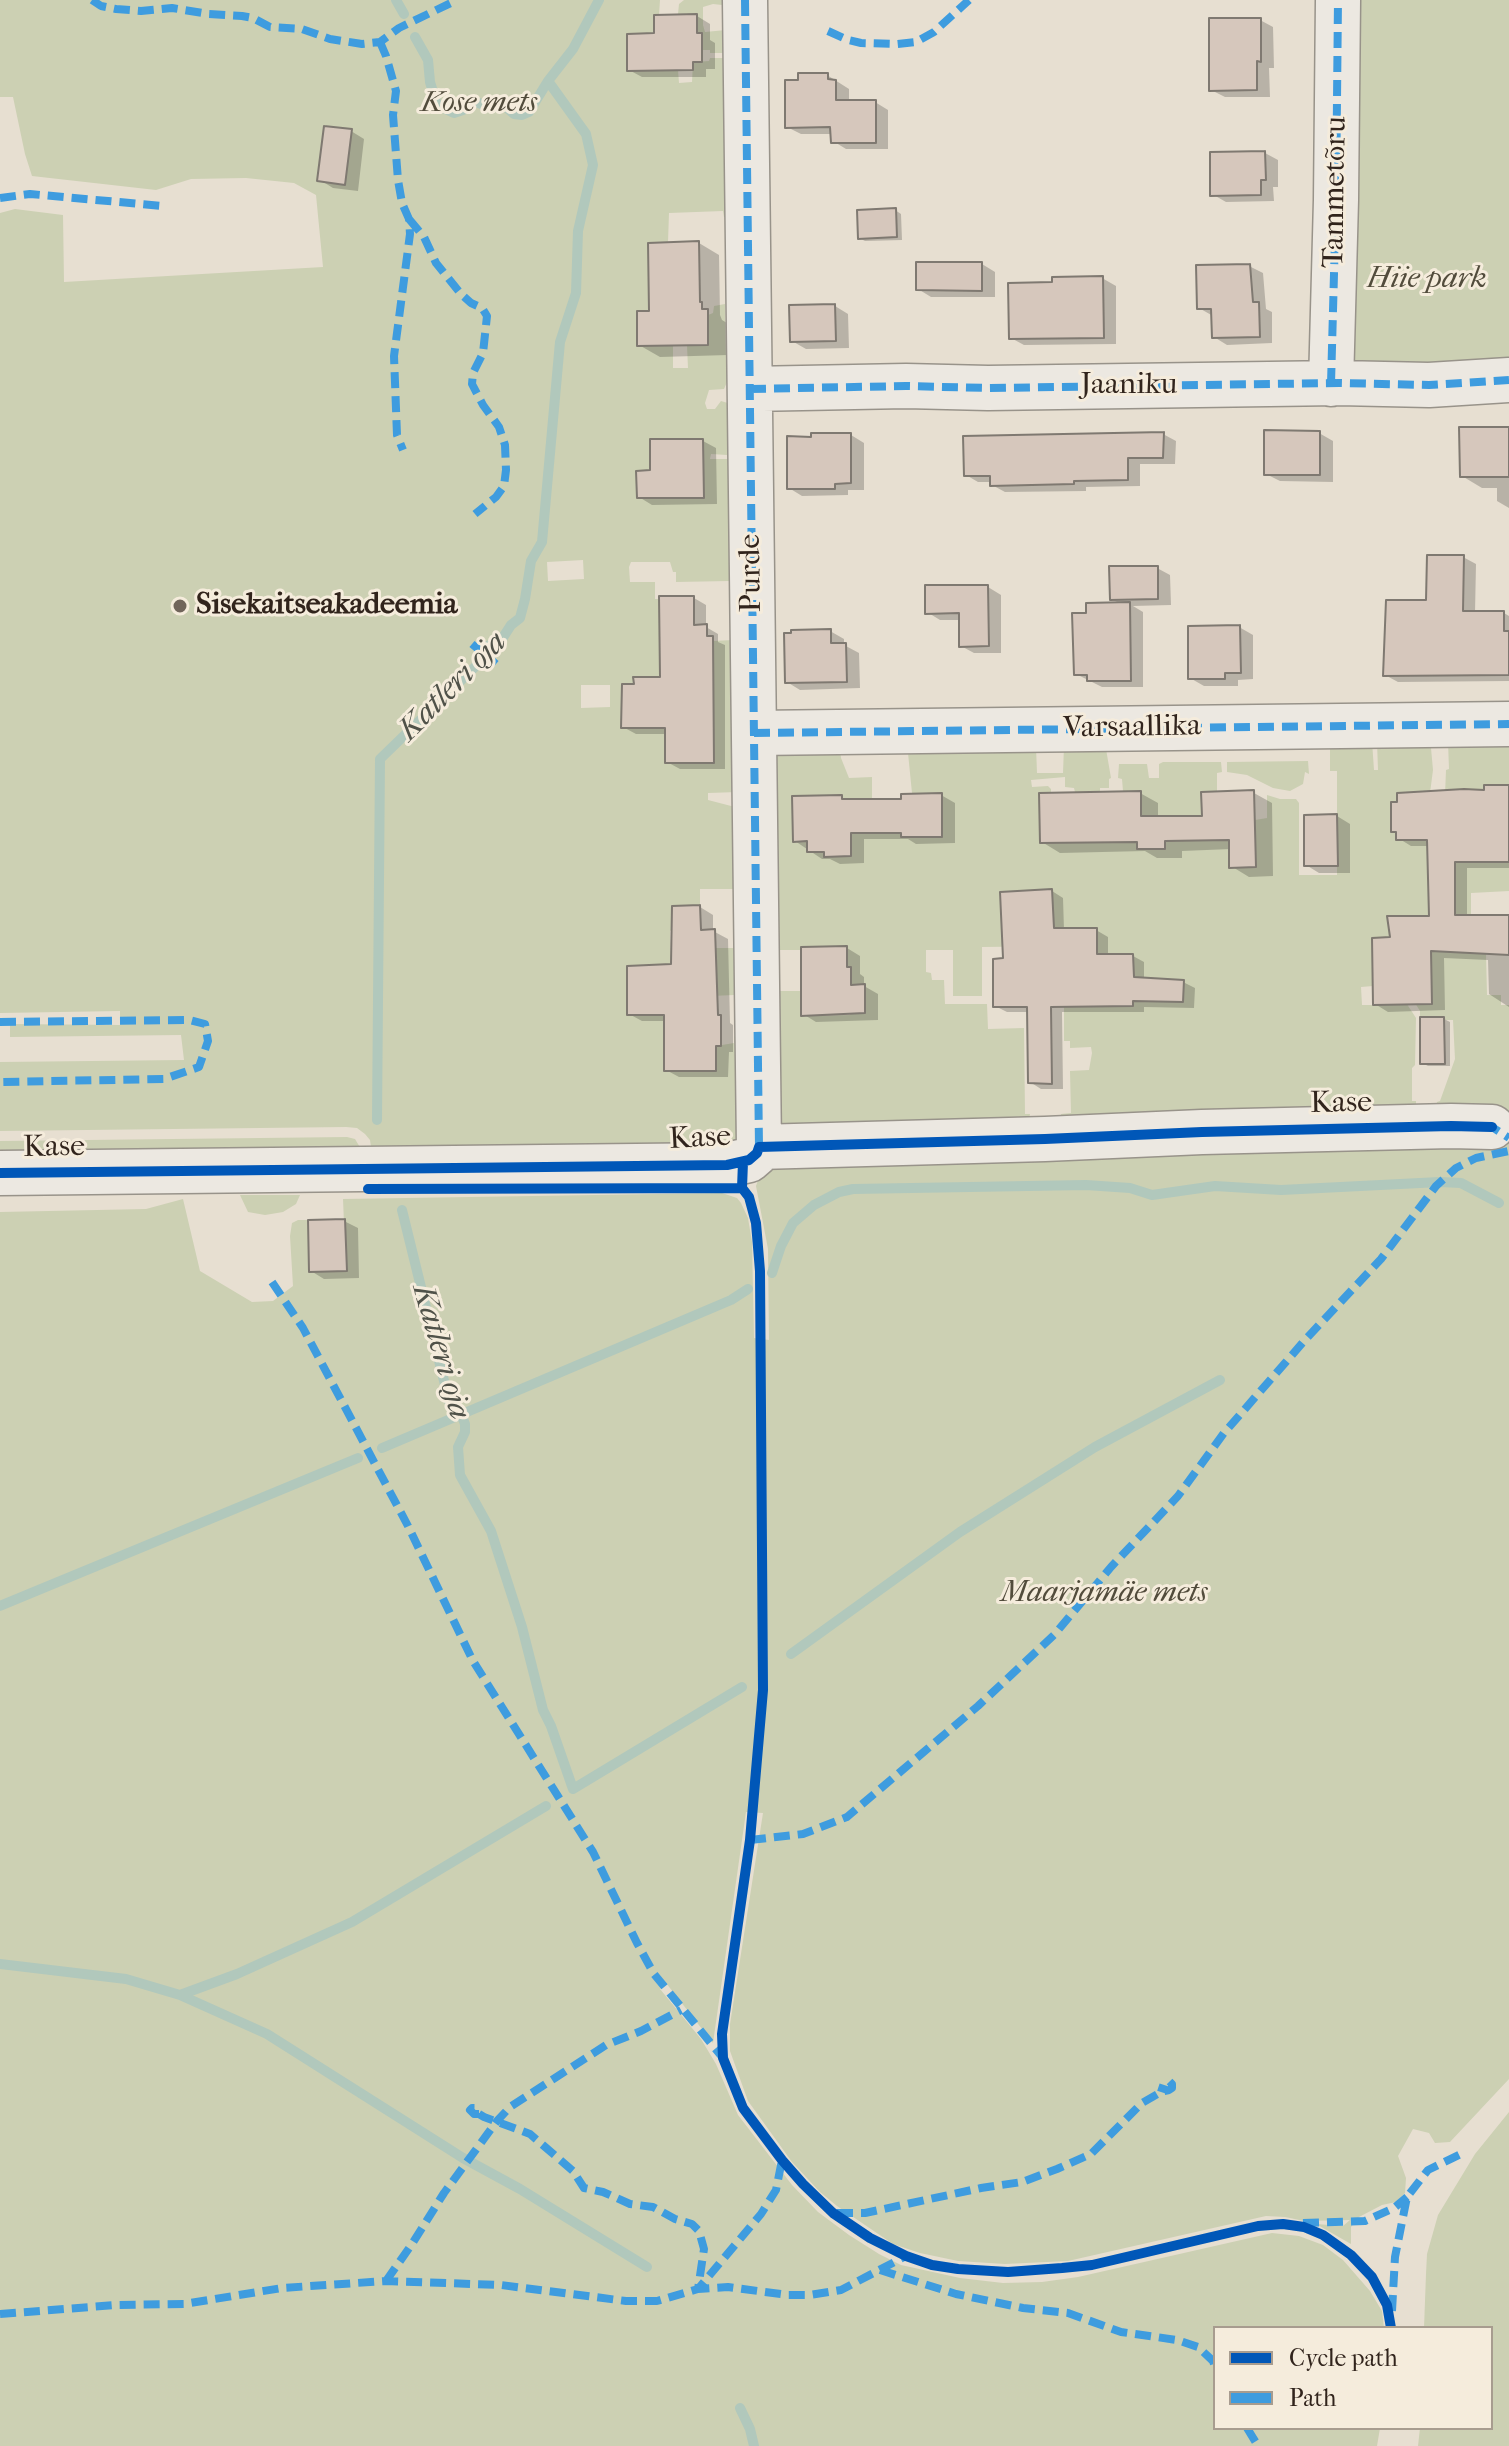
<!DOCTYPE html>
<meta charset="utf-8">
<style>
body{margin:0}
#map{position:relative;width:1509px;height:2446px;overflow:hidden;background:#e7dfd1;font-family:"IM FELL French Canon",serif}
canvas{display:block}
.legend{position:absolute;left:1213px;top:2326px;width:280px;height:104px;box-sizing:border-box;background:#f5ecdc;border:2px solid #a79c8f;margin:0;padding:10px 14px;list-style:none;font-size:24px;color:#31241c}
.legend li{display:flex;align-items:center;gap:16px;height:40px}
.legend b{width:40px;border:2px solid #a79c8f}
</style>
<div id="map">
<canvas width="1509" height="2446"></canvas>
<ul class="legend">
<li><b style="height:10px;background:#0057b8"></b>Cycle path</li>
<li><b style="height:10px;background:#3e9cdf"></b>Path</li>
</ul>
</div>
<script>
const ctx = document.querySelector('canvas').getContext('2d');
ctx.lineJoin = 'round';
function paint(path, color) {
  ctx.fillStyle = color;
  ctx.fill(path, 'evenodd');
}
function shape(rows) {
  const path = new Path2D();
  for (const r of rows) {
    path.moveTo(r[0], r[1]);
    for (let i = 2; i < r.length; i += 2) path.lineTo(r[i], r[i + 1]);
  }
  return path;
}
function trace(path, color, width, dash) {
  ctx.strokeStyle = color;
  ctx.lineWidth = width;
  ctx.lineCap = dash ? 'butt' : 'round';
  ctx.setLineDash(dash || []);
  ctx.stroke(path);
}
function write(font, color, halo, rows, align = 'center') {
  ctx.font = font + ' "IM FELL French Canon",serif';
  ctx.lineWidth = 6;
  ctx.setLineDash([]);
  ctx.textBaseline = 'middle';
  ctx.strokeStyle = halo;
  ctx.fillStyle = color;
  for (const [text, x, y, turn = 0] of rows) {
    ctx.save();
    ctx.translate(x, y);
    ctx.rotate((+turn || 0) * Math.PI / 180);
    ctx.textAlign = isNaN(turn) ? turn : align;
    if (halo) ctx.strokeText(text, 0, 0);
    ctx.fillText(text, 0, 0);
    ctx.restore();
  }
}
paint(shape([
 [0,0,660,0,659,15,654,15,654,33,627,34,627,71,678,70,679,83,692,82,693,62,709,61,710,58,725,58,727,217,724,217,723,211,669,213,668,242,648,243,649,311,637,312,637,346,673,346,673,368,688,368,687,346,708,345,708,315,713,313,714,306,725,304,726,365,734,366,724,389,709,390,705,403,707,409,715,409,721,401,731,404,735,416,727,417,727,455,711,454,710,459,735,459,731,599,729,581,676,582,676,572,673,572,670,562,631,562,629,567,630,582,655,582,655,599,659,599,660,677,634,677,634,708,713,641,733,640,738,792,708,793,708,800,735,807,737,901,733,903,733,889,700,889,700,905,672,906,672,930,670,931,671,964,717,976,716,948,734,948,734,995,712,996,676,1052,664,1052,664,1071,716,1071,716,1046,734,1043,734,1036,743,1040,738,1144,372,1153,370,1140,365,1134,357,1128,346,1127,0,1131,0,1062,184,1060,181,1035,10,1037,10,1024,120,1025,120,1011,0,1013,0,213,15,209,63,215,64,282,323,267,316,195,294,183,246,178,191,179,156,190,32,176,25,154,13,97,0,97],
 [583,560,584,579,548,581,547,562],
 [610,685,610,707,581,708,581,685],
 [684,0,722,0,722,5,713,4,703,7,703,25,705,32,726,30,726,53,710,53,710,50,702,50,702,33,697,33,697,14,678,14,679,4],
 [1349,0,1509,0,1509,370,1353,370],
 [1509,739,1509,785,1484,785,1509,862,1509,891,1471,893,1471,915,1479,953,1486,954,1487,995,1501,995,1501,1005,1509,1005,1509,2079,1450,2142,1435,2143,1429,2133,1413,2129,1398,2156,1406,2178,1405,2193,1396,2202,1382,2205,1359,2217,1351,2227,1351,2244,1316,2224,1343,2226,1350,2220,1304,2221,1285,2217,1266,2216,1068,2261,1005,2264,958,2261,920,2253,893,2244,837,2206,820,2192,792,2162,748,2101,730,2051,730,2024,763,1813,746,1812,713,2043,666,1983,660,1989,701,2039,716,2064,738,2115,792,2185,818,2212,849,2235,879,2254,901,2265,960,2278,1003,2283,1042,2282,1078,2277,1272,2233,1299,2236,1323,2245,1343,2260,1370,2291,1382,2311,1384,2328,1215,2328,1215,2428,1380,2428,1377,2446,0,2446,0,1212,146,1209,183,1199,200,1271,252,1302,273,1301,293,1286,290,1236,292,1223,298,1220,308,1220,309,1272,346,1271,343,1199,722,1193,737,1198,741,1203,748,1218,752,1242,754,1338,769,1340,768,1249,756,1186,758,1180,772,1166,1436,1106,1437,1102,1440,1101,1455,1059,1453,1020,1444,1020,1444,1017,1420,1017,1420,1011,1408,992,1432,991,1431,937,1372,938,1373,986,1361,987,1362,1005,1386,1005,1405,1001,1416,1018,1415,1065,1412,1068,1412,1101,1416,1101,1416,1106,1062,1131,1061,1114,1071,1113,1070,1071,1089,1070,1092,1053,1091,1047,1070,1048,1070,1041,1064,1041,1064,946,982,947,982,996,953,996,953,950,926,950,926,972,931,973,932,980,944,980,945,1004,987,1004,988,1029,1024,1028,1025,1114,1030,1114,1028,1124,774,1126,777,991,801,991,801,1016,850,1015,851,1013,865,1013,865,985,851,985,851,967,847,967,847,946,801,947,801,950,777,950,775,755,840,749,841,758,849,778,872,777,872,798,901,833,902,837,941,837,942,793,912,793,908,753,1036,747,1037,773,1063,773,1064,746,1106,749,1111,778,1109,779,1109,788,1100,788,1100,792,1075,792,1074,788,1065,787,1065,777,1031,780,1032,787,1048,786,1051,789,1051,792,1039,793,1040,843,1137,842,1137,849,1141,817,1141,791,1123,791,1122,779,1118,778,1119,764,1147,764,1149,778,1159,778,1159,764,1163,762,1221,762,1222,772,1217,773,1217,792,1201,792,1202,840,1229,840,1229,867,1256,867,1255,820,1267,818,1267,795,1280,799,1296,799,1299,803,1299,875,1337,875,1337,771,1330,771,1330,745,1372,741,1374,770,1378,770,1377,742,1428,740,1431,748,1433,770,1430,793,1397,793,1397,802,1391,802,1391,831,1396,832,1396,840,1427,840,1455,873,1455,857,1445,795,1446,770,1449,769,1448,742],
 [1308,761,1309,774,1305,772,1303,784,1290,791,1273,788,1247,775,1227,772,1227,762],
 [347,1137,355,1139,361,1149,0,1157,0,1141],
 [240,1195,300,1195,296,1204,283,1212,265,1215,248,1212],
 [1509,2112,1509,2446,1418,2446,1420,2428,1491,2428,1491,2328,1424,2328,1426,2274,1427,2254,1438,2215,1475,2154]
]), '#ccd0b3');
paint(shape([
 [697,16,710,24,710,40,715,43,715,69,706,69,706,77,642,77,629,70,656,35],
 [1260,20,1273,27,1274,68,1269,68,1270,97,1225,97,1211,90],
 [827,75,849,89,849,102,875,102,888,110,888,149,846,149,833,141,832,134,801,134,787,127],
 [351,131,364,139,358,191,333,188,320,180],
 [1265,153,1278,160,1278,187,1273,187,1274,201,1226,202,1212,194],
 [895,210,901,214,902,240,865,241,859,238],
 [699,243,719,255,720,315,722,320,727,323,728,355,660,357,639,345,651,313],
 [982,264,995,272,995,297,931,297,918,289],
 [1249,266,1263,273,1266,309,1272,312,1272,343,1227,345,1214,337,1213,316,1199,308],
 [1102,278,1116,286,1116,344,1024,345,1011,338],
 [835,306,848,314,849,348,806,349,792,341],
 [1509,429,1509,508,1497,501,1497,488,1482,488,1462,476],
 [1319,433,1333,441,1333,482,1280,481,1266,474],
 [1163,434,1176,441,1175,464,1140,464,1140,486,1086,487,1086,491,1005,492,992,485,992,482,978,482,966,475],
 [851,435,864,443,864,490,848,490,848,495,802,496,789,488],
 [703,441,716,448,717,504,652,505,639,497,652,472],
 [1463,557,1476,564,1475,613,1504,613,1509,616,1509,681,1398,682,1385,675,1428,602],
 [1157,568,1170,575,1171,605,1133,606,1143,612,1143,687,1102,687,1076,674,1088,615,1121,604,1111,599],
 [988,587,1001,595,1001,653,974,653,961,646,961,620,940,620,927,612],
 [694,598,706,605,706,627,718,634,718,642,725,645,725,769,680,769,667,762,667,734,636,734,623,727,662,679],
 [1239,627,1253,635,1253,679,1238,680,1238,686,1204,686,1190,678],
 [830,631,844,639,844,645,859,653,860,688,800,690,787,682],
 [1509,787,1509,868,1467,868,1467,917,1509,917,1509,1007,1489,994,1488,960,1444,958,1445,1010,1388,1012,1375,1004,1392,939,1431,918,1429,846,1411,846,1398,838,1398,833,1393,830,1486,792],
 [1140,793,1158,803,1158,818,1204,818,1254,793,1272,803,1273,876,1249,877,1231,866,1231,849,1182,851,1182,858,1157,858,1145,851,1060,853,1042,842],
 [941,795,955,803,955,843,916,844,908,839,864,839,864,863,840,864,830,859,822,859,795,841,841,797,849,801,903,801],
 [1337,816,1350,824,1350,873,1319,873,1306,865],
 [1052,891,1063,898,1064,930,1096,930,1108,937,1108,956,1133,956,1144,962,1144,980,1183,982,1195,988,1194,1008,1144,1007,1144,1012,1062,1012,1063,1089,1041,1089,1030,1082,1029,1012,1007,1012,995,1006,1005,960],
 [700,907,713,915,713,931,728,939,730,1023,733,1025,733,1052,729,1052,728,1077,679,1077,666,1070,666,1021,642,1021,629,1014,673,966],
 [847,948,860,956,860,974,864,977,864,986,878,994,878,1020,816,1022,803,1014],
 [1444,1019,1450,1022,1450,1066,1428,1066,1422,1063],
 [344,1221,358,1228,359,1278,324,1279,311,1271]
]), '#0003');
trace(shape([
 [396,0,404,14],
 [415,37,428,60,430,82,437,105,454,113,463,110,467,104,476,102,489,107,506,107,514,114,522,115,529,112,548,81,573,49,599,0],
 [377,1120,380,759,477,665,482,649,502,639,511,625,520,618,525,599,531,561,542,542,560,342,576,293,578,231,593,165,586,134,548,81],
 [402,1210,449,1401,461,1414,465,1424,465,1432,458,1447,460,1475,491,1531,522,1627,543,1710,551,1726,573,1789,742,1687],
 [772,1273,781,1246,793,1223,814,1205,839,1192,853,1189,1086,1185,1130,1188,1152,1195,1215,1186,1281,1190,1440,1182,1461,1183,1499,1203],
 [382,1448,731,1300,748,1289],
 [0,1606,358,1458],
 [791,1654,960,1532,1095,1447,1220,1380],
 [0,1964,126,1979,180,1995,237,1974,352,1922,546,1806],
 [180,1995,267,2034,463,2158,520,2189,647,2267],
 [740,2408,750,2429,754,2446]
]), '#b1c8bc', 10);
const building = shape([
 [697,14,697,33,702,33,702,62,693,62,693,70,627,71,627,34,654,33,654,15,697,14],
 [1209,18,1261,18,1261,62,1257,61,1257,90,1209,91,1209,18],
 [798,73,828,73,828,79,836,80,836,100,876,100,876,143,831,143,830,127,785,128,785,80,798,80,798,73],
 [324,126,352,129,345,185,317,181,324,126],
 [1265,151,1266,180,1261,180,1261,195,1210,196,1210,152,1265,151],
 [896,208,897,237,858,239,857,210,896,208],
 [699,241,700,302,702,302,702,309,708,309,708,345,637,346,637,311,649,311,648,243,699,241],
 [916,262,982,262,982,291,916,290,916,262],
 [1250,264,1253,302,1259,302,1260,337,1212,338,1211,309,1197,309,1196,265,1250,264],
 [1103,276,1104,338,1009,339,1008,283,1052,282,1052,277,1103,276],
 [835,304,836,341,790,342,789,305,835,304],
 [1459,427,1509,427,1509,477,1460,477,1459,427],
 [1264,430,1320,431,1320,475,1264,475,1264,430],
 [1164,432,1163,458,1128,458,1128,480,1074,481,1074,484,990,486,990,476,964,476,963,436,1164,432],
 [811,433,851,433,851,483,835,484,835,489,787,489,787,436,811,437,811,433],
 [650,439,703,439,704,498,637,498,636,471,650,470,650,439],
 [1427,555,1464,555,1463,611,1504,611,1504,631,1509,631,1509,675,1383,676,1386,600,1426,600,1427,555],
 [1109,566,1158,566,1158,599,1110,600,1109,566],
 [925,585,988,585,989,646,959,647,959,613,925,614,925,585],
 [659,596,694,596,694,625,707,624,707,636,713,636,714,763,665,763,665,728,621,728,622,684,634,684,633,677,660,677,659,596],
 [1130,602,1131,681,1087,681,1087,675,1074,675,1072,613,1086,613,1086,603,1130,602],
 [1240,625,1241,673,1225,673,1225,679,1188,679,1188,626,1240,625],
 [831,629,831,643,846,643,847,682,785,683,784,633,791,633,791,630,831,629],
 [1484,785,1509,785,1509,862,1455,862,1455,915,1509,915,1509,955,1431,951,1432,1004,1373,1005,1372,938,1390,937,1387,916,1429,916,1427,840,1396,840,1396,832,1391,832,1391,802,1397,802,1397,793,1464,789,1484,790,1484,785],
 [1254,790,1256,867,1229,868,1229,840,1165,841,1165,849,1137,849,1137,842,1040,843,1039,793,1141,791,1141,816,1202,816,1201,792,1254,790],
 [942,793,942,837,901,837,901,833,851,833,851,856,824,857,824,852,807,852,807,841,793,842,792,796,842,795,842,799,901,799,901,794,942,793],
 [1337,814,1338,866,1304,866,1304,815,1337,814],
 [1052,889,1054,928,1097,928,1097,954,1133,954,1134,977,1184,980,1183,1002,1133,1001,1133,1006,1051,1007,1052,1084,1028,1083,1027,1007,993,1007,993,959,1003,958,1000,892,1052,889],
 [700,905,701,930,715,929,718,1015,721,1015,721,1046,716,1046,716,1071,664,1071,664,1015,627,1015,627,966,671,964,672,906,700,905],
 [847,946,847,967,851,967,851,985,865,984,865,1013,801,1016,801,947,847,946],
 [1420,1017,1444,1017,1445,1064,1420,1064,1420,1017],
 [345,1219,347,1271,309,1272,308,1220,345,1219]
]);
paint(building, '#d6c7bc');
trace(building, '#7f7971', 2);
const minor = shape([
 [745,0,759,1147],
 [1331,384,1336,200,1338,0],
 [750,389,906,386,988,388,1339,383,1429,385,1509,380],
 [754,733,1509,724],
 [0,1173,727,1165,749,1160,757,1153,759,1147,1045,1139,1202,1132,1451,1126,1492,1127]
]);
trace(minor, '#98938a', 47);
trace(minor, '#ece8e1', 44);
trace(shape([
 [92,0,101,6,116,9,141,11,172,8,209,14,242,16,253,18,270,27,302,29,330,39,362,44,380,42,399,28,457,0],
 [745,0,759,1147],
 [828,31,848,40,861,43,897,44,916,42,934,32,969,0],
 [380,42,386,56,396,91,393,115,398,180,402,203,409,219,410,234,394,356,397,435,403,450],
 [0,198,30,194,163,206],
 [409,219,424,237,436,263,461,294,471,303,482,308,487,316,483,353,473,373,472,384,483,405,499,427,505,445,506,470,504,486,496,497,475,514],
 [1331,384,1336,200,1338,0],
 [750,389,906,386,988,388,1339,383,1429,385,1509,380],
 [472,644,496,664],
 [754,733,1509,724],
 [0,1022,190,1020,205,1024,208,1041,199,1067,164,1079,0,1082],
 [1484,1127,1492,1127,1509,1138],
 [272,1282,303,1328,408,1526,473,1661,593,1852,637,1943,654,1974,723,2058],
 [750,1840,803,1834,847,1817,978,1706,1054,1635,1111,1567,1178,1496,1224,1433,1305,1340,1381,1259,1436,1186,1456,1168,1476,1158,1509,1151],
 [479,2114,474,2114,470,2110,472,2108,477,2108,479,2114,484,2117,530,2134,573,2171,584,2188,603,2192,630,2204,653,2207,675,2219,692,2224,699,2231,704,2249,698,2289,728,2287,788,2295,810,2295,841,2290,906,2256],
 [837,2213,865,2213,981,2188,1022,2182,1057,2169,1091,2154,1142,2103,1161,2092,1169,2090,1172,2088,1172,2084,1169,2081,1164,2083,1161,2092],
 [1303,2223,1365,2221,1394,2208,1407,2197],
 [880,2270,956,2294,1023,2308,1068,2313,1121,2332,1177,2340,1198,2347,1213,2361,1215,2367],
 [386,2281,412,2244,444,2193,497,2121,510,2107,606,2045,641,2031,681,2010],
 [1392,2311,1395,2257,1407,2197,1428,2170,1461,2154],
 [0,2314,116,2305,184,2304,282,2288,386,2281,501,2285,626,2301,657,2301,698,2289,761,2214,776,2190,782,2160],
 [1247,2428,1258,2446]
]), '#3e9cdf', 8, [16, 8]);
trace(shape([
 [743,1162,742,1188,749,1197,756,1223,760,1271,763,1690,750,1840,722,2034,723,2058,743,2108,782,2160,803,2184,833,2213,870,2238,906,2256,932,2265,958,2269,1008,2272,1062,2268,1092,2265,1258,2226,1283,2224,1304,2227,1323,2235,1351,2255,1372,2277,1387,2305,1391,2328],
 [0,1173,727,1165,749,1160,757,1153,759,1147,1045,1139,1202,1132,1451,1126,1492,1127],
 [368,1189,742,1188]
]), '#0057b8', 10);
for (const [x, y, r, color] of [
 [180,606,8,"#71655b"]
]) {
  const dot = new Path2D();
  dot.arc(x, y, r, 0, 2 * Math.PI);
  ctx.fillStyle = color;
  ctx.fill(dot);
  trace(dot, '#f5ecdc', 3);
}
write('italic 30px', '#524c3c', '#f5ecdc', [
 ["Kose mets",479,104],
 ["Hiie park",1427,280],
 ["Maarjamäe mets",1104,1594]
]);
write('30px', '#31241c', '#f5ecdc', [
 ["Tammetõru",1336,192,-89],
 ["Jaaniku",1129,386],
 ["Purde",752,573,-91],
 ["Varsaallika",1132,728,-1],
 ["Kase",1341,1104,-1],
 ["Kase",700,1139,-3],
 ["Kase",54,1148,-1]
]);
write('bold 30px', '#31241c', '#f5ecdc', [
 ["Sisekaitseakadeemia",196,606]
], 'left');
write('italic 32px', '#505249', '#f5ecdc', [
 ["Katleri oja",453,687,-45],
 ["Katleri oja",440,1352,74]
]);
</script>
